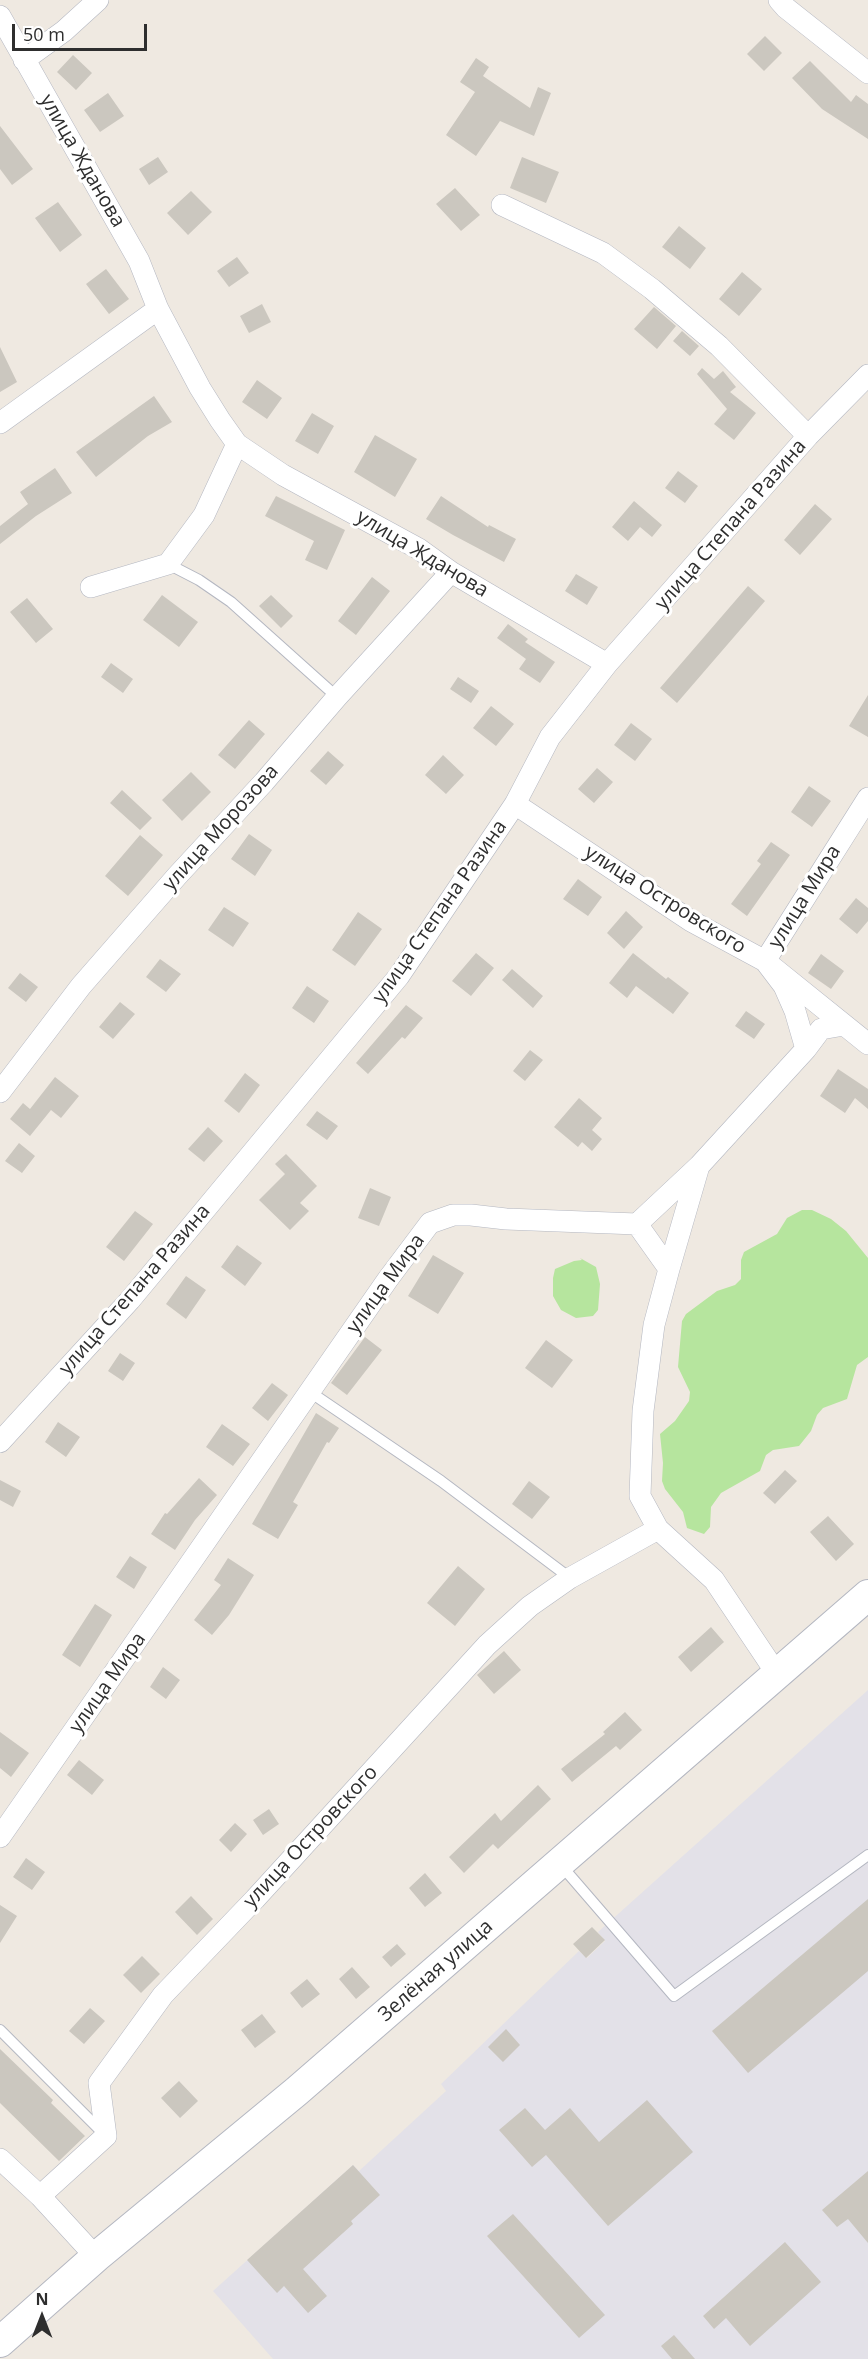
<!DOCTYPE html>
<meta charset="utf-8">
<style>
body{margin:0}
#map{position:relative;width:868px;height:2359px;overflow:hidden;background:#efe9e1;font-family:"Open Sans",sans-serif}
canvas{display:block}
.north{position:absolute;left:12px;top:2287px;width:60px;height:60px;-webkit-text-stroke:4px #fff;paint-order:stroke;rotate:0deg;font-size:16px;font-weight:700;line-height:24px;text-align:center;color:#2e2e2e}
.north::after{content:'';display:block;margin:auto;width:21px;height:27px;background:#2e2e2e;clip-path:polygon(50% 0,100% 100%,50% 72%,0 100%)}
.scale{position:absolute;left:12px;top:24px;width:135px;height:27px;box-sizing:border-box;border:3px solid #2e2e2e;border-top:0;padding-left:8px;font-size:18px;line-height:21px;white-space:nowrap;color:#2e2e2e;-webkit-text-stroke:4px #fff;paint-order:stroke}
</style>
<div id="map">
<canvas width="868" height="2359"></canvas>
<div class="north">N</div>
<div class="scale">50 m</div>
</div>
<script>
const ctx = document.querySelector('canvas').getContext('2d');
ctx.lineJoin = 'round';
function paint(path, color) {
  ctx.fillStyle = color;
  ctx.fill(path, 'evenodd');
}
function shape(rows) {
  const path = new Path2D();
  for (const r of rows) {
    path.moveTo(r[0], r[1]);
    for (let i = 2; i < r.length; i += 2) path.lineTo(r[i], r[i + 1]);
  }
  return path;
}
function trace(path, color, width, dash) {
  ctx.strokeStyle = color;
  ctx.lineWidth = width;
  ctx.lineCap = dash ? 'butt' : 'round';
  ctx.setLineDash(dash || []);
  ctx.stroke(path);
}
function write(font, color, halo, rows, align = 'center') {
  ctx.font = font + ' "Open Sans",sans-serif';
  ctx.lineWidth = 6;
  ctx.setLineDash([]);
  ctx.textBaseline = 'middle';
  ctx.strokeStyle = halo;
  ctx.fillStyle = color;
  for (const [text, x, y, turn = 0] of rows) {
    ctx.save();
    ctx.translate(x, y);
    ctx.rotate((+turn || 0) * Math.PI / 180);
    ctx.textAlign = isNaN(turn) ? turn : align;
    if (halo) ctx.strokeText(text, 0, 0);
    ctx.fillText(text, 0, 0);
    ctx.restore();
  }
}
paint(shape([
 [868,1690,868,2359,273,2359,213,2291,353,2165,359,2171,446,2091,441,2084,579,1951,587,1958,605,1941,598,1932]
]), '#e3e1e8');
paint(shape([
 [802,1210,812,1210,831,1219,846,1231,868,1258,868,1357,857,1365,847,1399,823,1408,817,1415,811,1431,799,1446,773,1450,766,1455,760,1471,721,1493,711,1507,710,1527,704,1534,687,1528,683,1512,665,1489,662,1481,663,1463,660,1434,675,1421,689,1401,690,1392,678,1367,682,1321,686,1314,717,1291,735,1285,741,1279,741,1260,744,1252,777,1234,787,1218],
 [580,1258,596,1267,600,1284,598,1310,593,1316,576,1318,561,1310,553,1296,553,1278,555,1269,574,1261,582,1260]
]), '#b6e59e');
paint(shape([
 [765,36,782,53,764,71,747,54],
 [73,55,92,73,76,90,57,72],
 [476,58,489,67,483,76,530,108,538,87,551,93,534,136,500,121,476,156,446,135,475,92,460,82],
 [810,61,851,102,856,95,868,104,868,139,822,109,792,78],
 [108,93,124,116,100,132,84,110],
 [0,126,33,169,12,185,0,169],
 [158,157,168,172,149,185,139,169],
 [522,157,559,172,546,203,510,188],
 [455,188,480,215,461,231,436,204],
 [191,191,212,212,188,235,167,213],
 [58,202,82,235,60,252,35,218],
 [679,226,706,248,690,269,662,247],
 [237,257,249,273,229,287,217,271],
 [106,269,129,299,109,314,86,284],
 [742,272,762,289,739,316,719,299],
 [262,304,271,322,249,333,240,316],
 [654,307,676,326,657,349,634,329],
 [682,331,699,346,690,356,673,341],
 [0,347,17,382,0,392],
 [702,368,714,379,723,371,736,387,730,392,756,413,734,440,714,424,727,409,697,374],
 [257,380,282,398,267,419,242,402],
 [154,396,172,422,148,436,96,477,76,452],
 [312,413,334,426,318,454,295,441],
 [375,435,417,459,395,497,354,472],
 [55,468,72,493,36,516,0,544,0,526,28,504,20,492],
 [678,471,698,486,685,503,665,488],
 [276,496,345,530,327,570,305,560,314,541,265,516],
 [441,496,488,527,489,525,516,539,504,562,453,535,426,519],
 [634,501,662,525,652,537,640,527,628,541,612,527],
 [815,504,832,519,800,555,784,540],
 [576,574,598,587,587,605,565,591],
 [372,577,390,591,356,635,338,621],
 [748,586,765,601,677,703,660,688],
 [162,595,198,622,179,647,143,620],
 [271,595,293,616,281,628,259,606],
 [27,598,53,629,36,643,10,612],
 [508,624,528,639,525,642,555,662,540,683,519,669,526,659,497,638],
 [111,663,133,679,123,693,101,677],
 [458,677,479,691,471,703,450,689],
 [868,695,868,737,849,726],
 [491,706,514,724,496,746,473,728],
 [249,720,265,734,235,769,218,755],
 [631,723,652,739,635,761,614,745],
 [328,751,344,765,326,785,310,771],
 [443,755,464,775,446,794,425,775],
 [597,768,613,782,594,803,578,789],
 [191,772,211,792,182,821,162,800],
 [809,786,831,801,812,827,791,812],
 [122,790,152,818,140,830,110,803],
 [249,834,272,850,255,876,231,859],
 [140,835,163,855,128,896,105,876],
 [771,842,790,855,747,916,731,904,761,864,757,861],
 [578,879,602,897,588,916,563,899],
 [856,898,868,908,868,921,857,934,839,919],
 [224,907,249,923,233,947,208,930],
 [626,911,643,927,624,949,607,933],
 [358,912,382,929,355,966,332,950],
 [476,953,494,968,471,996,452,981],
 [633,953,666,979,668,977,689,993,673,1014,636,986,627,998,609,983],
 [821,954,844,971,831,989,808,973],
 [160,959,181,974,166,992,146,977],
 [512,969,543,996,533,1008,502,980],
 [20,973,38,987,26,1002,8,988],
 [307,986,329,1001,314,1023,292,1008],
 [120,1002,135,1014,113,1039,99,1027],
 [406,1005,423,1018,405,1039,402,1037,368,1074,356,1063],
 [746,1011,765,1024,754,1039,735,1026],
 [530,1050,543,1060,525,1081,513,1071],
 [838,1069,868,1089,868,1109,855,1098,845,1113,820,1096],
 [245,1073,260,1085,239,1113,224,1101],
 [55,1077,79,1096,61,1118,51,1110,30,1136,10,1119,23,1103,30,1109],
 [579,1098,602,1118,592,1130,602,1139,592,1151,582,1142,578,1147,554,1127],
 [317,1111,338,1126,327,1140,306,1125],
 [208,1127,223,1141,204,1162,188,1149],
 [19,1143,35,1156,22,1173,5,1161],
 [286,1154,317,1186,300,1203,309,1211,290,1230,259,1200,285,1174,275,1164],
 [370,1188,391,1197,379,1226,358,1218],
 [135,1211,153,1224,124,1261,106,1247],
 [237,1245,262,1263,245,1286,221,1267],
 [433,1255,464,1273,438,1314,408,1296],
 [186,1276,206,1290,186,1319,166,1304],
 [365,1337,382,1350,347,1395,331,1383],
 [546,1340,573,1360,552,1388,525,1368],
 [120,1353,135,1363,123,1381,108,1371],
 [272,1383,288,1395,268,1421,252,1408],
 [316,1413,339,1428,329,1443,327,1442,293,1502,298,1505,278,1539,252,1524],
 [58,1422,80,1437,66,1457,45,1442],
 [222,1424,250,1444,233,1466,206,1447],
 [785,1470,797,1481,775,1504,763,1493],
 [199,1478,217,1495,195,1520,175,1550,151,1534,165,1513,167,1514],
 [0,1480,21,1491,13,1507,0,1500],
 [529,1481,550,1497,532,1519,512,1504],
 [828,1516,854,1544,836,1561,810,1532],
 [130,1556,147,1567,134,1589,116,1577],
 [228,1558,254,1575,229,1615,212,1635,194,1620,221,1585,214,1580],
 [458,1566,485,1589,455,1626,427,1603],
 [95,1604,112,1615,80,1667,62,1655],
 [711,1627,724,1642,691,1672,678,1657],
 [504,1651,521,1670,494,1694,477,1675],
 [163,1667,180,1680,166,1699,150,1687],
 [625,1712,642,1730,620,1750,616,1746,572,1782,561,1769,605,1734,603,1732],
 [0,1732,29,1753,11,1777,0,1768],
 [79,1760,104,1780,92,1795,67,1775],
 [538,1785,551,1799,498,1849,493,1844,464,1873,449,1857,495,1813,501,1821],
 [269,1809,279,1824,263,1835,253,1820],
 [235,1823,247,1834,231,1852,219,1840],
 [26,1858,45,1872,32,1890,13,1877],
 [425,1873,442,1893,425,1907,409,1888],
 [191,1896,213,1919,197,1935,175,1912],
 [868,1899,868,1971,748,2073,712,2031],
 [0,1905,17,1916,0,1943],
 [592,1927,605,1940,586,1958,573,1944],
 [397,1944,406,1954,391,1967,382,1957],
 [142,1956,160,1974,141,1993,123,1975],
 [352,1967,370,1987,356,1999,339,1979],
 [307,1979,320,1994,302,2008,290,1993],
 [90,2008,105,2021,84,2044,69,2031],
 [262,2014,276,2032,255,2048,241,2030],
 [506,2029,520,2045,503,2062,488,2047],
 [0,2049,53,2100,51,2103,85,2136,59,2161,0,2103],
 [179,2081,198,2101,180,2118,161,2098],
 [647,2100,693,2152,608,2226,546,2155,532,2167,499,2130,525,2108,545,2130,570,2108,599,2142],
 [353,2165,380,2195,351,2221,353,2224,303,2269,327,2296,308,2313,284,2286,277,2293,247,2260],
 [868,2171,868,2243,848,2219,837,2227,822,2210],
 [513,2214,605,2315,579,2338,487,2236],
 [785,2242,821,2282,750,2346,726,2318,714,2329,703,2316],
 [674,2335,695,2359,672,2359,661,2346]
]), '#cbc7bf');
const lane = shape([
 [168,564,199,580,231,602,337,697],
 [310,1392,441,1481,570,1578],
 [560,1864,674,1996,868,1855],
 [0,2030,104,2134]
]);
const street = shape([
 [779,0,786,8,868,73],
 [0,16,139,261,158,309,200,388,220,420,237,444,283,475,419,549,451,572,607,664],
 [24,60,64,31,98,0],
 [502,205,603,253,652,289,719,346,808,436],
 [0,423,158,309],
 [91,587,168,564,204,515,237,444],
 [515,804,691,921,765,961,868,1044],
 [806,1049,821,1029,844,1025],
 [0,1092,81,986,177,876,264,782,337,697,451,572],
 [637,1224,669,1269,654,1325,643,1411,640,1496,658,1529,714,1580,777,1674],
 [669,1269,699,1166],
 [0,1442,130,1300,399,976,515,804,550,737,607,664,808,436,868,375],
 [0,1837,388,1279,430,1223,453,1215,471,1215,506,1219,637,1224,699,1166,806,1049,795,1011,784,986,765,961,868,798],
 [0,2159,40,2196,96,2257],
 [40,2196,106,2136,99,2083,163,1995,255,1899,487,1645,530,1606,570,1578,658,1529]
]);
const secondary = shape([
 [0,2342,96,2257,297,2091,868,1595]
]);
trace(lane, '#b4b7c1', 12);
trace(street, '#b4b7c1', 22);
trace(secondary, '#b4b7c1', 32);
trace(lane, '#fff', 10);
trace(street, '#fff', 21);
trace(secondary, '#fff', 30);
write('20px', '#2e2e2e', '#fff', [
 ["улица Жданова",82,161,60],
 ["улица Степана Разина",731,525,-49],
 ["улица Жданова",422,554,31],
 ["улица Морозова",221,828,-48],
 ["улица Мира",805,897,-58],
 ["улица Островского",665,900,32],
 ["улица Степана Разина",440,912,-55],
 ["улица Мира",386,1284,-54],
 ["улица Степана Разина",135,1290,-49],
 ["улица Мира",108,1683,-55],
 ["улица Островского",311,1837,-47],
 ["Зелёная улица",436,1971,-41]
]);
</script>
